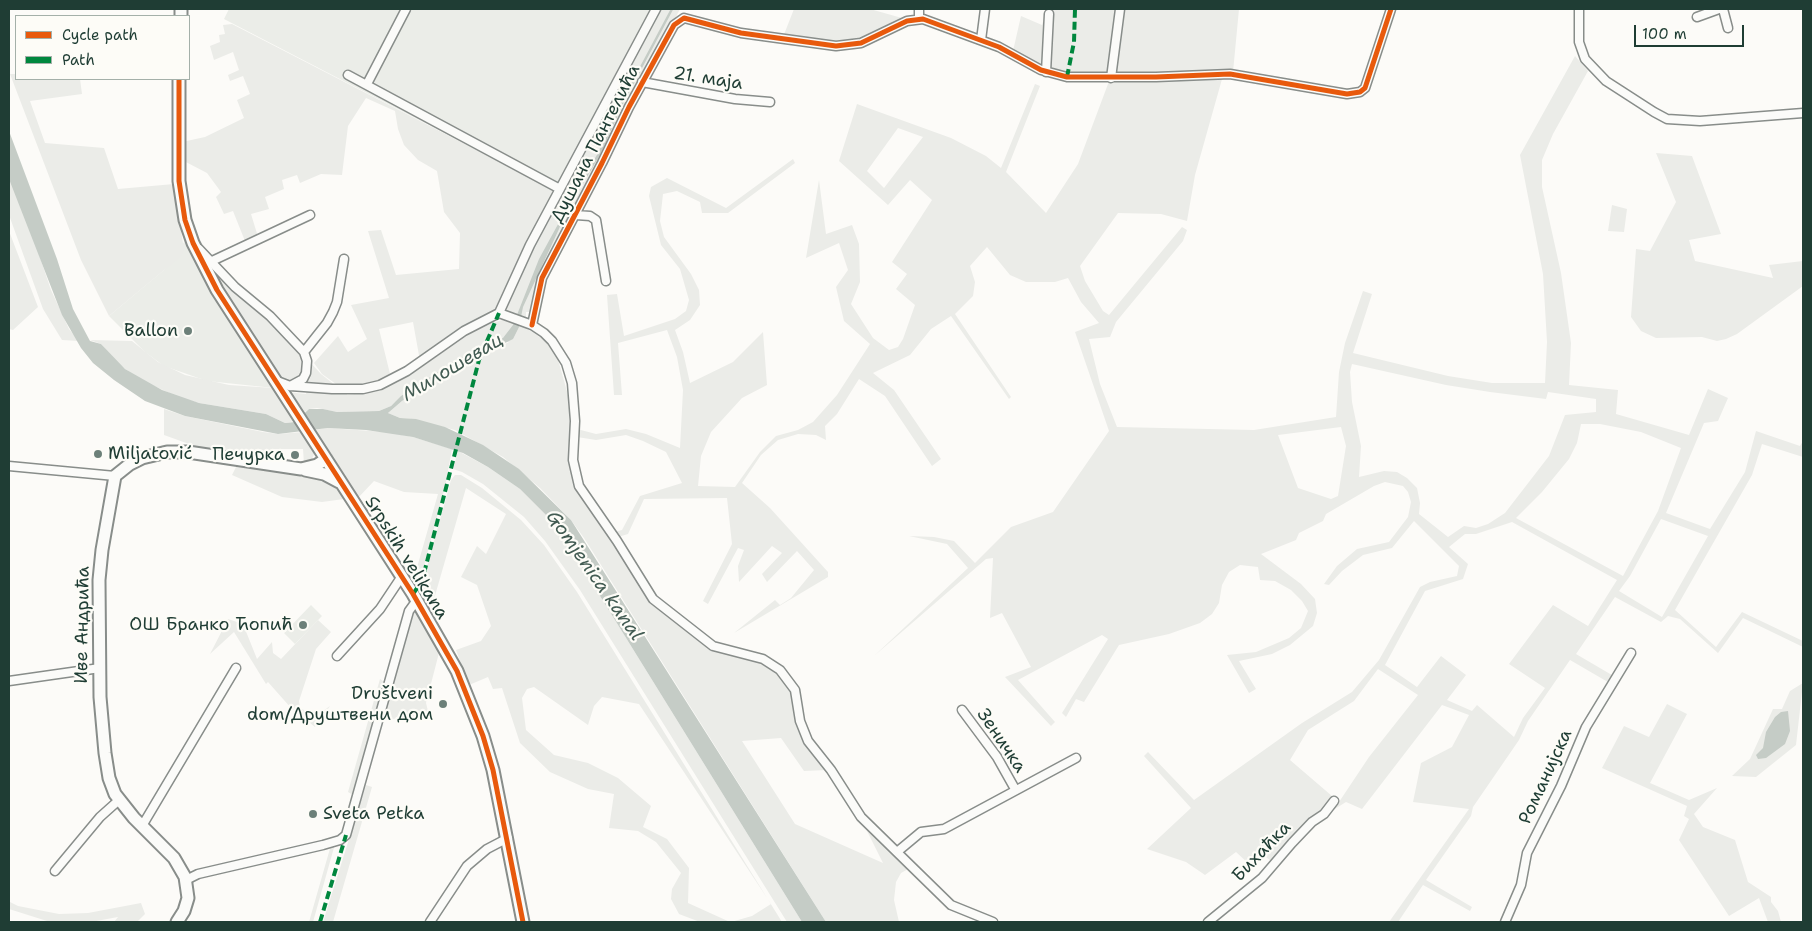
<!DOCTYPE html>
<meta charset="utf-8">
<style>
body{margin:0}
#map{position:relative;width:1812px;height:931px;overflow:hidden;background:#fcfbf8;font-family:"Shantell Sans",sans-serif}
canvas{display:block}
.frame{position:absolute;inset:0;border:10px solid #1f3d34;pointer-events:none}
.legend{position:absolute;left:15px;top:15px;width:175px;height:65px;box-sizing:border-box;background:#fdfcf7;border:1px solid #a4b0a9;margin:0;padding:6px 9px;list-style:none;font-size:15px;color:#1f3d34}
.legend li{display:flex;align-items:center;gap:10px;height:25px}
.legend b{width:25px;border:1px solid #a4b0a9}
.scale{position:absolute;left:1634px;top:25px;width:110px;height:22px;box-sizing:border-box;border:2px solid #1f3d34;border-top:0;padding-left:6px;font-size:15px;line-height:18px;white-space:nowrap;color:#1f3d34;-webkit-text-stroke:4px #fdfcf7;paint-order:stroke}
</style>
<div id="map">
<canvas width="1812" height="931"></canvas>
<div class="frame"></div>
<ul class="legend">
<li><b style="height:6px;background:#e8590c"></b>Cycle path</li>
<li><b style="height:6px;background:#00873e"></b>Path</li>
</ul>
<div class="scale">100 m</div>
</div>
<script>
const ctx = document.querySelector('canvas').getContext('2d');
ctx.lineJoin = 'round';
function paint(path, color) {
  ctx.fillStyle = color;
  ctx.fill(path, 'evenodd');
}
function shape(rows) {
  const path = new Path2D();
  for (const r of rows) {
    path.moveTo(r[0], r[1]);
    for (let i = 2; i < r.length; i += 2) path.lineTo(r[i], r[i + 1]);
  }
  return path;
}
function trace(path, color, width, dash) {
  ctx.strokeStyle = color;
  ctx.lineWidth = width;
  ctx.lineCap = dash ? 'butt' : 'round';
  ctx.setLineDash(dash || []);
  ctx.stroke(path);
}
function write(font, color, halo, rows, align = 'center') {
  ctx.font = font + ' "Shantell Sans",sans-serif';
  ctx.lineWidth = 4.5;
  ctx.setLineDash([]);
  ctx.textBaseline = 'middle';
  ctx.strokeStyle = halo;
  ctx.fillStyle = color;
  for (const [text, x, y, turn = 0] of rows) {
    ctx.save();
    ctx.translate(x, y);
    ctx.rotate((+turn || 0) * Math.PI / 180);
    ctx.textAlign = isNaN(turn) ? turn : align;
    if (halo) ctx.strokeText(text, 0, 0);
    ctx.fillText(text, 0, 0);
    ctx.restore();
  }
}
paint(shape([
 [229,9,652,9,556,191,224,19],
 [183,236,209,289,274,388,207,381,164,366,145,352,109,316,164,270,184,242],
 [311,605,322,616,295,644,284,633]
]), '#ebede8');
paint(shape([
 [658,9,680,9,537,284,532,312,526,312,526,322,505,314,503,305,532,245],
 [794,9,870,9,909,20,868,38,839,45,783,37],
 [1047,9,1239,9,1233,72,1224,72,1195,175,1187,221,1161,214,1118,213,1080,266,1085,281,1103,311,1109,315,1182,227,1187,230,1183,241,1116,322,1110,337,1089,339,1100,384,1117,427,1254,430,1336,417,1339,372,1345,343,1363,291,1372,294,1353,353,1448,376,1492,383,1545,383,1547,342,1543,274,1520,155,1575,56,1588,71,1553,134,1542,160,1542,187,1561,273,1571,343,1569,385,1618,390,1616,414,1689,435,1708,389,1728,398,1718,421,1704,423,1666,513,1710,529,1745,472,1756,431,1800,446,1803,441,1803,457,1762,444,1752,475,1675,610,1716,647,1742,612,1803,641,1803,647,1743,618,1718,653,1680,619,1668,616,1661,622,1615,597,1576,654,1617,678,1613,685,1570,660,1528,721,1519,740,1473,807,1471,816,1426,880,1472,907,1470,911,1423,885,1398,922,1389,922,1469,809,1413,802,1421,763,1452,747,1469,715,1442,705,1362,809,1346,802,1338,807,1313,824,1274,863,1263,855,1250,865,1236,852,1205,875,1186,862,1147,849,1191,808,1144,756,1148,752,1194,800,1302,723,1352,692,1379,660,1420,587,1430,582,1457,576,1459,566,1414,521,1392,548,1363,555,1342,571,1329,585,1324,584,1337,566,1357,549,1389,542,1408,517,1411,502,1408,492,1403,486,1385,482,1374,486,1326,514,1323,521,1299,533,1296,540,1261,554,1301,584,1315,599,1317,613,1313,626,1290,645,1272,654,1239,661,1256,689,1249,693,1227,655,1256,652,1289,638,1301,628,1308,611,1302,601,1291,590,1275,581,1260,580,1258,567,1240,565,1229,572,1222,585,1219,603,1212,614,1200,623,1169,634,1119,645,1084,702,1076,699,1066,717,1062,713,1108,639,1102,635,1018,680,1055,722,1051,726,1005,677,1031,667,1002,613,990,618,993,558,986,559,874,656,968,568,947,544,909,536,934,537,954,541,975,563,1011,527,1053,512,1109,431,1075,332,1099,323,1081,302,1068,278,1055,282,1026,282,1010,275,987,247,970,266,975,282,973,296,955,314,1011,397,1009,399,951,316,931,329,910,355,873,373,894,390,941,459,932,466,885,396,859,379,837,414,825,426,826,440,816,435,798,434,778,440,761,455,742,483,770,508,828,572,828,577,734,633,775,600,780,605,791,598,814,570,797,551,767,582,762,574,782,553,772,546,739,582,738,566,744,550,738,548,708,604,703,601,732,544,727,498,644,499,628,534,618,537,615,532,622,530,640,496,682,483,666,452,643,441,626,435,596,440,577,437,577,429,596,434,626,429,646,434,680,448,683,390,677,357,667,330,618,343,622,395,614,395,607,295,617,294,624,336,675,319,686,311,689,300,680,269,661,245,649,196,651,187,667,178,726,208,793,159,795,163,728,213,702,213,700,202,677,191,663,194,660,221,664,237,691,274,699,290,700,305,690,320,675,330,683,352,690,383,733,362,763,332,767,385,742,398,711,432,701,456,698,486,735,487,760,452,776,436,798,430,813,422,837,395,870,344,844,321,836,287,848,270,839,243,806,258,819,180,826,234,852,225,859,244,860,282,851,304,873,338,889,350,898,347,903,339,915,305,896,289,907,274,892,262,932,200,910,180,888,205,839,161,857,104,951,138,986,156,1001,168,1035,84,1040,86,1006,172,1046,213,1078,164,1111,76,1094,78,1046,72,1013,51,1021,16,1042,25],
 [898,128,923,137,884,188,867,171],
 [1352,364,1446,385,1490,392,1546,399,1548,392,1596,399,1596,412,1565,415,1549,456,1505,513,1488,524,1476,528,1464,526,1448,537,1419,514,1420,503,1417,488,1407,478,1397,472,1384,471,1359,477,1361,446,1352,402,1350,372],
 [1581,424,1600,424,1641,432,1681,448,1658,511,1623,576,1516,518,1542,492,1569,459,1577,443],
 [1341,427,1346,446,1338,496,1331,499,1298,488,1278,435],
 [1661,519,1708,536,1662,617,1619,591,1630,576],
 [1512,522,1617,580,1588,626,1553,605,1509,664,1545,688,1523,718,1514,737,1477,705,1472,711,1447,700,1466,675,1441,656,1417,687,1385,665,1425,591,1463,579,1468,564,1449,547,1465,534,1476,534],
 [1378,669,1418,695,1369,757,1339,802,1290,760,1308,730,1354,701],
 [232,24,556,191,499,301,495,313,420,361,413,322,379,329,391,378,377,384,340,387,322,374,314,363,338,336,348,352,367,339,351,305,389,298,368,231,381,230,396,275,459,269,460,233,444,212,437,171,418,160,404,145,398,129,395,111,366,98,348,126,342,175,321,174,300,183,297,175,282,180,284,189,265,197,269,209,251,214,259,240,247,246,233,211,224,214,216,197,221,192,207,173,182,160,182,142,205,137,244,118,237,100,250,94,243,76,230,81,228,75,239,70,233,52,214,60,210,46,220,42,219,35,225,34,223,25],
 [10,74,16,74,16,79,80,79,82,94,30,101,45,143,104,148,118,189,174,184,184,250,180,257,109,316,81,260],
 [1656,153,1692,156,1721,234,1689,240,1695,261,1773,278,1769,265,1803,261,1803,286,1737,334,1726,339,1717,341,1702,337,1656,338,1641,331,1631,317,1636,249,1650,251,1676,202],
 [9,166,51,290,69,329,79,341,62,340,43,309,9,215],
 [1612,205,1627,209,1624,232,1608,231],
 [9,231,38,307,13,330,9,329],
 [201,254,270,320,301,354,305,368,301,377,292,383,282,379,222,291],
 [502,320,524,327,534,333,545,341,557,356,568,395,574,484,648,597,693,637,711,649,753,659,769,665,788,683,793,694,796,716,827,770,804,771,781,738,742,741,795,824,883,863,866,829,910,868,901,873,896,882,894,900,899,922,826,922,584,538,571,520,540,488,503,457,455,430,412,419,400,418,388,413,402,401,438,377,509,342,499,341,455,361,402,396,391,406,379,411,337,412,317,408,309,409,302,414,287,392,306,394,307,388,302,387,308,360,321,374,335,385,347,390,347,395,378,391,411,374,480,327],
 [90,340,132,341,158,362,185,375,229,385,274,388,296,421,285,423,266,414,199,403,178,397,139,379,117,363,101,344],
 [164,409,185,416,263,432,278,434,303,432,316,450,311,461,304,464,303,449,273,449,272,463,188,449,189,444,164,435],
 [328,428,386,432,413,437,452,449,445,487,421,577,414,587,414,578,438,494,404,492,374,481,357,499,313,430],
 [458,451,488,467,520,489,551,520,566,541,802,922,787,922,580,590,545,541,524,517,483,484,462,472,453,469],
 [237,465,322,477,337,485,344,499,322,502,282,497,232,475],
 [455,475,461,475,482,488,521,520,544,545,577,592,782,922,731,922,752,916,771,904,639,704,602,697,594,706,588,725,534,687,527,689,522,698,526,730,554,755,588,763,618,778,651,806,643,827,667,839,689,868,688,903,730,922,700,922,679,914,671,899,672,889,681,873,656,842,638,831,609,828,614,794,588,789,550,772,520,743,502,688,493,689,488,677,469,685,456,650,481,641,491,626,477,585,461,577,477,546,486,554,506,514,466,488,432,606,420,592,451,480],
 [414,611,416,611,440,649,426,703,429,715,383,720,410,618],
 [228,619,243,624,257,659,272,642,273,653,281,659,318,620,331,632,316,649,299,701,300,707,313,718,330,706,315,727,291,708,268,682,266,684,234,632,210,654],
 [380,679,386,683,353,795,348,792],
 [1803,683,1796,745,1756,777,1732,776,1750,759,1773,709,1782,709,1790,691],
 [1667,704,1687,714,1650,783,1689,800,1717,788,1694,814,1703,827,1735,840,1748,882,1771,897,1771,902,1778,911,1781,922,1768,922,1759,898,1729,916,1679,840,1689,819,1684,816,1687,806,1602,768,1624,726,1649,737],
 [366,785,372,787,333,922,323,922],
 [335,844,313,922,309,922,331,845],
 [10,902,18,906,59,914,88,913,141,903,145,914,137,922,114,922,118,917,91,922,47,921,9,909]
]), '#ebece8');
paint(shape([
 [9,131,57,259,73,309,90,341,101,344,125,369,162,390,199,403,266,414,285,423,295,422,309,409,323,409,337,412,379,411,391,406,401,396,455,361,503,338,513,325,539,259,568,206,559,229,523,307,519,327,513,339,438,377,402,401,388,413,400,418,416,419,445,427,483,445,519,469,571,520,826,922,802,922,566,541,550,519,520,489,488,467,463,453,413,437,366,430,328,428,278,434,185,416,145,401,114,380,93,363,81,348,62,315,9,179],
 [1788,711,1790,731,1785,744,1766,758,1758,759,1756,755,1763,748,1766,732,1775,717,1781,712]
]), '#c5ccc6');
trace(shape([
 [567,208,599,154,621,105,672,9]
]), '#c5ccc6', 2.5);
const street = shape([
 [1579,9,1579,42,1585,59,1606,81,1654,112,1667,119,1700,121,1803,113],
 [1723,9,1728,28],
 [1697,17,1719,9],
 [919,19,919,9],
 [981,40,985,9],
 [1046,72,1049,14],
 [348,75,560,189],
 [1111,78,1120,9],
 [642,82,735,99,770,102],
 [367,84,406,9],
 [576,215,590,216,596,220,606,281],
 [199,249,235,287,270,316,304,352,307,361,306,373,303,379,290,386],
 [212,261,310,215],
 [499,313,530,245,656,9],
 [532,325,542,278,602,163,629,107,674,25,684,18,741,33,836,46,861,43,907,21,923,19,999,47,1041,70,1067,77,1156,77,1230,74,1347,94,1360,92,1365,88,1391,9],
 [304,352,327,323,333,312,337,302,344,259],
 [277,381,290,386,332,389,363,389,380,385,407,371,464,331,499,313,532,325,544,333,552,341,566,363,572,383,575,421,573,460,579,486,617,541,653,599,713,646,763,659,780,670,795,690,800,721,808,741,831,770,861,817,951,905,993,922],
 [9,466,115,476],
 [337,656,380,609,402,576],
 [9,681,100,668],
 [962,710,997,757,1015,789],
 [142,826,236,668],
 [897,852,921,832,944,829,1076,758],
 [55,871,100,817,119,800],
 [186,880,198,874,323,845,340,840,346,835,409,611,417,600],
 [430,922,467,866,487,849,508,838],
 [1208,922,1262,878,1292,843,1312,822,1324,814,1334,801],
 [1505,922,1521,885,1527,853,1561,786,1586,727,1631,653]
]);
const secondary = shape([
 [181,16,181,9],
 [179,79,179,181,185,220,193,243,217,290,413,594,457,671,483,736,493,770,523,922],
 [305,470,324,474,339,482],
 [177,922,184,911,188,898,185,877,174,858,134,818,115,794,109,778,105,753,100,697,99,580,102,550,115,476,130,464,142,458,167,452,188,452,301,469,317,465,326,459]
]);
trace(street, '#888d8a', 11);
trace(secondary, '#888d8a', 15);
trace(street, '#fbfbf9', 8);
trace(secondary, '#fbfbf9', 11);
trace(shape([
 [1067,77,1074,42,1075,9],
 [413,594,422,581,479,360,499,313],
 [320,922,346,835]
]), '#00873e', 4, [8, 4]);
trace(shape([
 [179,79,179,181,185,220,193,243,217,290,413,594,457,671,483,736,493,770,523,922],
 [532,325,542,278,602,163,629,107,674,25,684,18,741,33,836,46,861,43,907,21,923,19,999,47,1041,70,1067,77,1156,77,1230,74,1347,94,1360,92,1365,88,1391,9]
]), '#e8590c', 5);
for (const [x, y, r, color] of [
 [188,331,5,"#6c8079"],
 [98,454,5,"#6c8079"],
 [295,455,5,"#6c8079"],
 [303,625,5,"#6c8079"],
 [443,704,5,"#6c8079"],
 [313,814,5,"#6c8079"]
]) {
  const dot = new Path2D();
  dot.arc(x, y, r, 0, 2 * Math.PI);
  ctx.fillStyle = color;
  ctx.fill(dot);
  trace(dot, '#fdfcf7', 2);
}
write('18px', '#1f3d34', '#fdfcf7', [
 ["21. маја",708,79,9],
 ["Душана Пантелића",596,144,-63],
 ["Srpskih velikana",406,558,58],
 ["Иве Андрића",83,625,-89],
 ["Зеничка",1001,741,56],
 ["Романијска",1546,777,-65],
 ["Бихаћка",1262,852,-46]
]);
write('18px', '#1f3d34', '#fdfcf7', [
 ["Ballon",178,331],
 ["Miljatović",108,454,"left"],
 ["Печурка",285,455],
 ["ОШ Бранко Ћопић",293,625],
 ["Društveni",433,694],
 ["dom/Друштвени дом",433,715],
 ["Sveta Petka",323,814,"left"]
], 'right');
write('italic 19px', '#435c53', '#fdfcf7', [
 ["Милошевац",453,368,-31],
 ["Gomjenica kanal",594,576,55]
]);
</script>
